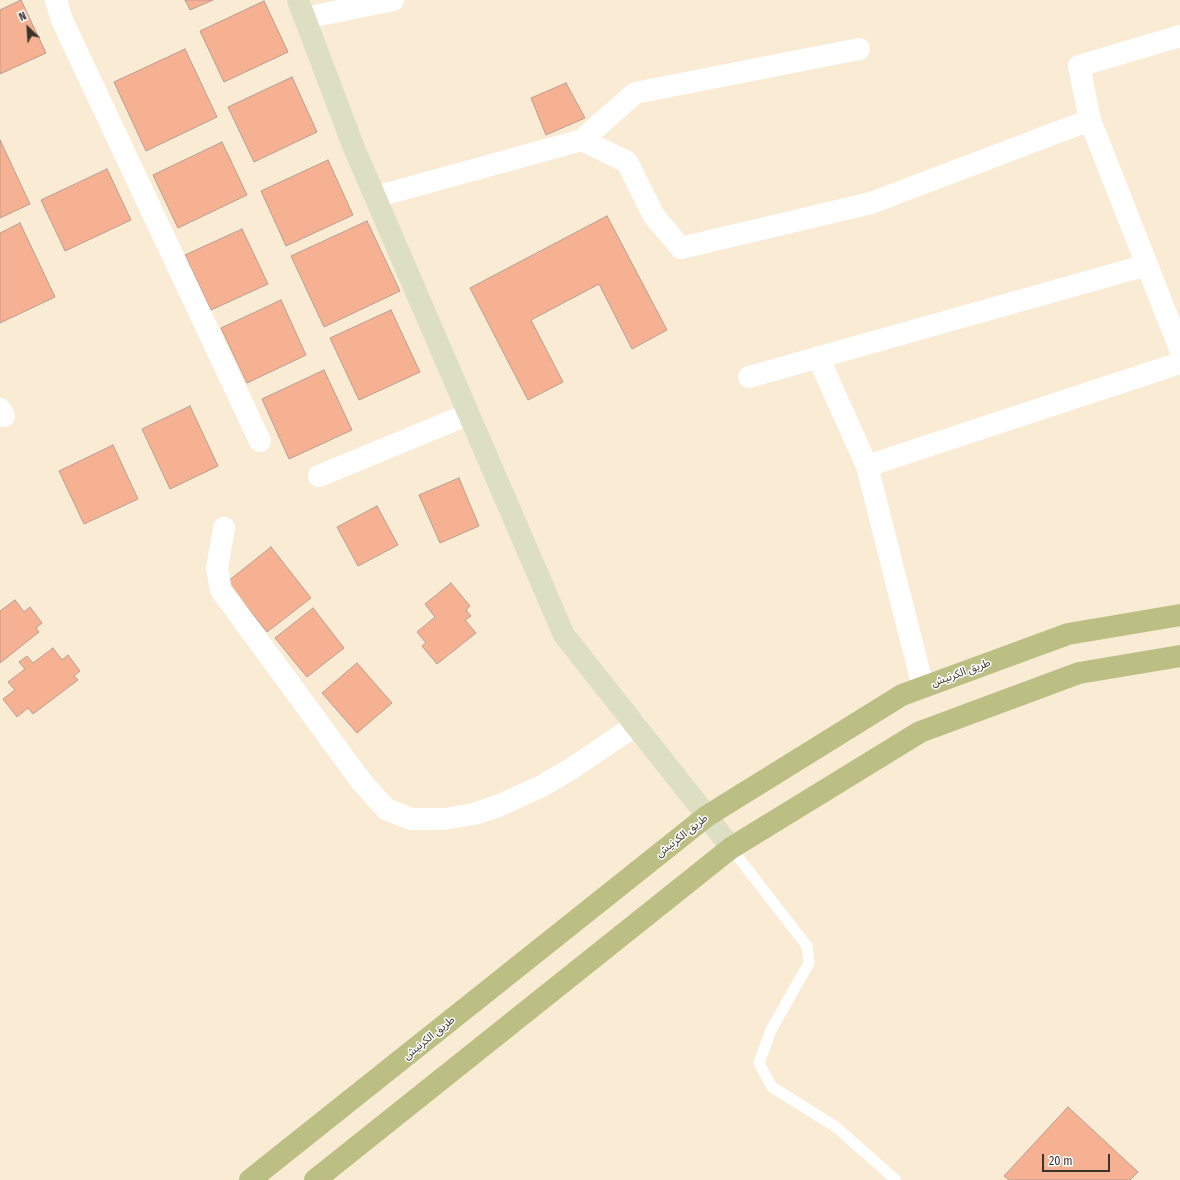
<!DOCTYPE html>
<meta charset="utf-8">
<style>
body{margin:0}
#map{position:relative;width:1180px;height:1180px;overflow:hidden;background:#faebd4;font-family:"Fira Sans Condensed",sans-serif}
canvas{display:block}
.north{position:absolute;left:8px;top:8px;width:40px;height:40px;-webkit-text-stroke:3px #fff;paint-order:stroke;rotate:335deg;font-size:11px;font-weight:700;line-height:16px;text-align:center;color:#3a342b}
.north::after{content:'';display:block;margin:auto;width:14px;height:18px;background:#3a342b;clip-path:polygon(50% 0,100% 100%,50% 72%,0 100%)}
.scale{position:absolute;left:1042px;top:1154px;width:68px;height:18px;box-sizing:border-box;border:2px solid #3a342b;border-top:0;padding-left:5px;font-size:12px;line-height:14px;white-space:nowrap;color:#3a342b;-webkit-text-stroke:3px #fff;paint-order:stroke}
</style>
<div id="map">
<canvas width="1180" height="1180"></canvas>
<div class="north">N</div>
<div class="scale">20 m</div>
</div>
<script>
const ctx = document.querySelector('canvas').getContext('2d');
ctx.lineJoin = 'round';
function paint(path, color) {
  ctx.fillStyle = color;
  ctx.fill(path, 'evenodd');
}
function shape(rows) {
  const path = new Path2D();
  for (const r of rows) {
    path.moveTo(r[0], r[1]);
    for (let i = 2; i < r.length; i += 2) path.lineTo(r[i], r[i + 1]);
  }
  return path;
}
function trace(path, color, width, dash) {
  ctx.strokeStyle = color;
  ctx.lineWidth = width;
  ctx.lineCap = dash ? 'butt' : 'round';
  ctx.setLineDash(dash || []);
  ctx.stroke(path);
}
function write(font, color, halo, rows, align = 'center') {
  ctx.font = font + ' "Fira Sans Condensed","Noto Sans Arabic",sans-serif';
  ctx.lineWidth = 3;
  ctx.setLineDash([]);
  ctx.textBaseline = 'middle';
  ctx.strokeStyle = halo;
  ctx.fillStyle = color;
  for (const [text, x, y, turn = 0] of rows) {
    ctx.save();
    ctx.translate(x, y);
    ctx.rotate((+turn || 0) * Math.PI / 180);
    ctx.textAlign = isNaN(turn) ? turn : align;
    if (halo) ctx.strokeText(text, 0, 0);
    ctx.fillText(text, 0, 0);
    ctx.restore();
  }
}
const building = shape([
 [21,0,46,53,0,74,0,10,21,0],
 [185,0,213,0,190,10,185,0],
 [264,1,288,52,224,82,200,31,264,1],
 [185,49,217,117,146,151,114,82,185,49],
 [292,77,317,132,254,162,228,107,292,77],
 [566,83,585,118,546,135,531,98,566,83],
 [0,140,30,204,0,218,0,140],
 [222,142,247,195,178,228,153,175,222,142],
 [328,160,353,215,286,246,261,191,328,160],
 [107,169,131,220,65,251,41,200,107,169],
 [607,216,667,330,632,349,599,284,531,320,563,382,528,400,470,288,607,216],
 [367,221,400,291,324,327,291,256,367,221],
 [20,223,55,297,0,323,0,233,20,223],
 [242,229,268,284,211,310,185,255,242,229],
 [281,300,306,355,247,383,221,328,281,300],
 [391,310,420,372,359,400,330,338,391,310],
 [324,370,352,430,289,459,262,399,324,370],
 [190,406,218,466,170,489,142,429,190,406],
 [113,445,138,499,84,524,59,471,113,445],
 [459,478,479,526,440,543,419,495,459,478],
 [377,506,398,545,358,566,337,527,377,506],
 [271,547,311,598,267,632,227,582,271,547],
 [451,583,470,606,466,610,471,616,465,620,476,633,437,664,422,646,426,643,417,632,435,617,425,604,451,583],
 [15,600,24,612,30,607,42,623,36,628,39,632,0,663,0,611,15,600],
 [313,608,344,648,307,677,275,638,313,608],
 [53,648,62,660,68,655,80,671,74,676,78,680,33,714,28,708,17,717,3,699,15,690,8,682,25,669,19,662,27,656,33,663,53,648],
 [357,663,392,703,357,733,322,693,357,663],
 [1068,1107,1138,1172,1130,1180,1009,1180,1004,1176,1068,1107]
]);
paint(building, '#f5b191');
trace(building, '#b79e92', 1);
trace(shape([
 [731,848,807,946,809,963,771,1030,759,1063,772,1087,836,1127,896,1180]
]), '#fff', 11);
trace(shape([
 [56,0,62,20,260,441],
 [305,18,393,0],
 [1180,36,1079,66,1090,120,1180,349],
 [582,140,627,162,654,216,681,248,871,203,1090,120],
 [375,197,582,140,635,93,859,49],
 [818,357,867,466,923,687],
 [749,377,1147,265],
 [0,409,4,416],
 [867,466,1180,363],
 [319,476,469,414],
 [224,528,217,569,221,590,361,781,386,809,411,819,444,819,474,814,498,806,542,786,571,769,636,725]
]), '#fff', 22);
trace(shape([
 [298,0,354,148,564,635,707,816,731,848]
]), '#dddfc2', 22);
trace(shape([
 [250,1180,707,816,902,695,1068,634,1180,615],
 [315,1180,731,848,920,732,1079,673,1180,656]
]), '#bbbf84', 22);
write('11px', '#3a342b', '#fff', [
 ["طريق الكرنيش",961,673,-20],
 ["طريق الكرنيش",682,836,-38],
 ["طريق الكرنيش",429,1038,-39]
]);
</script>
